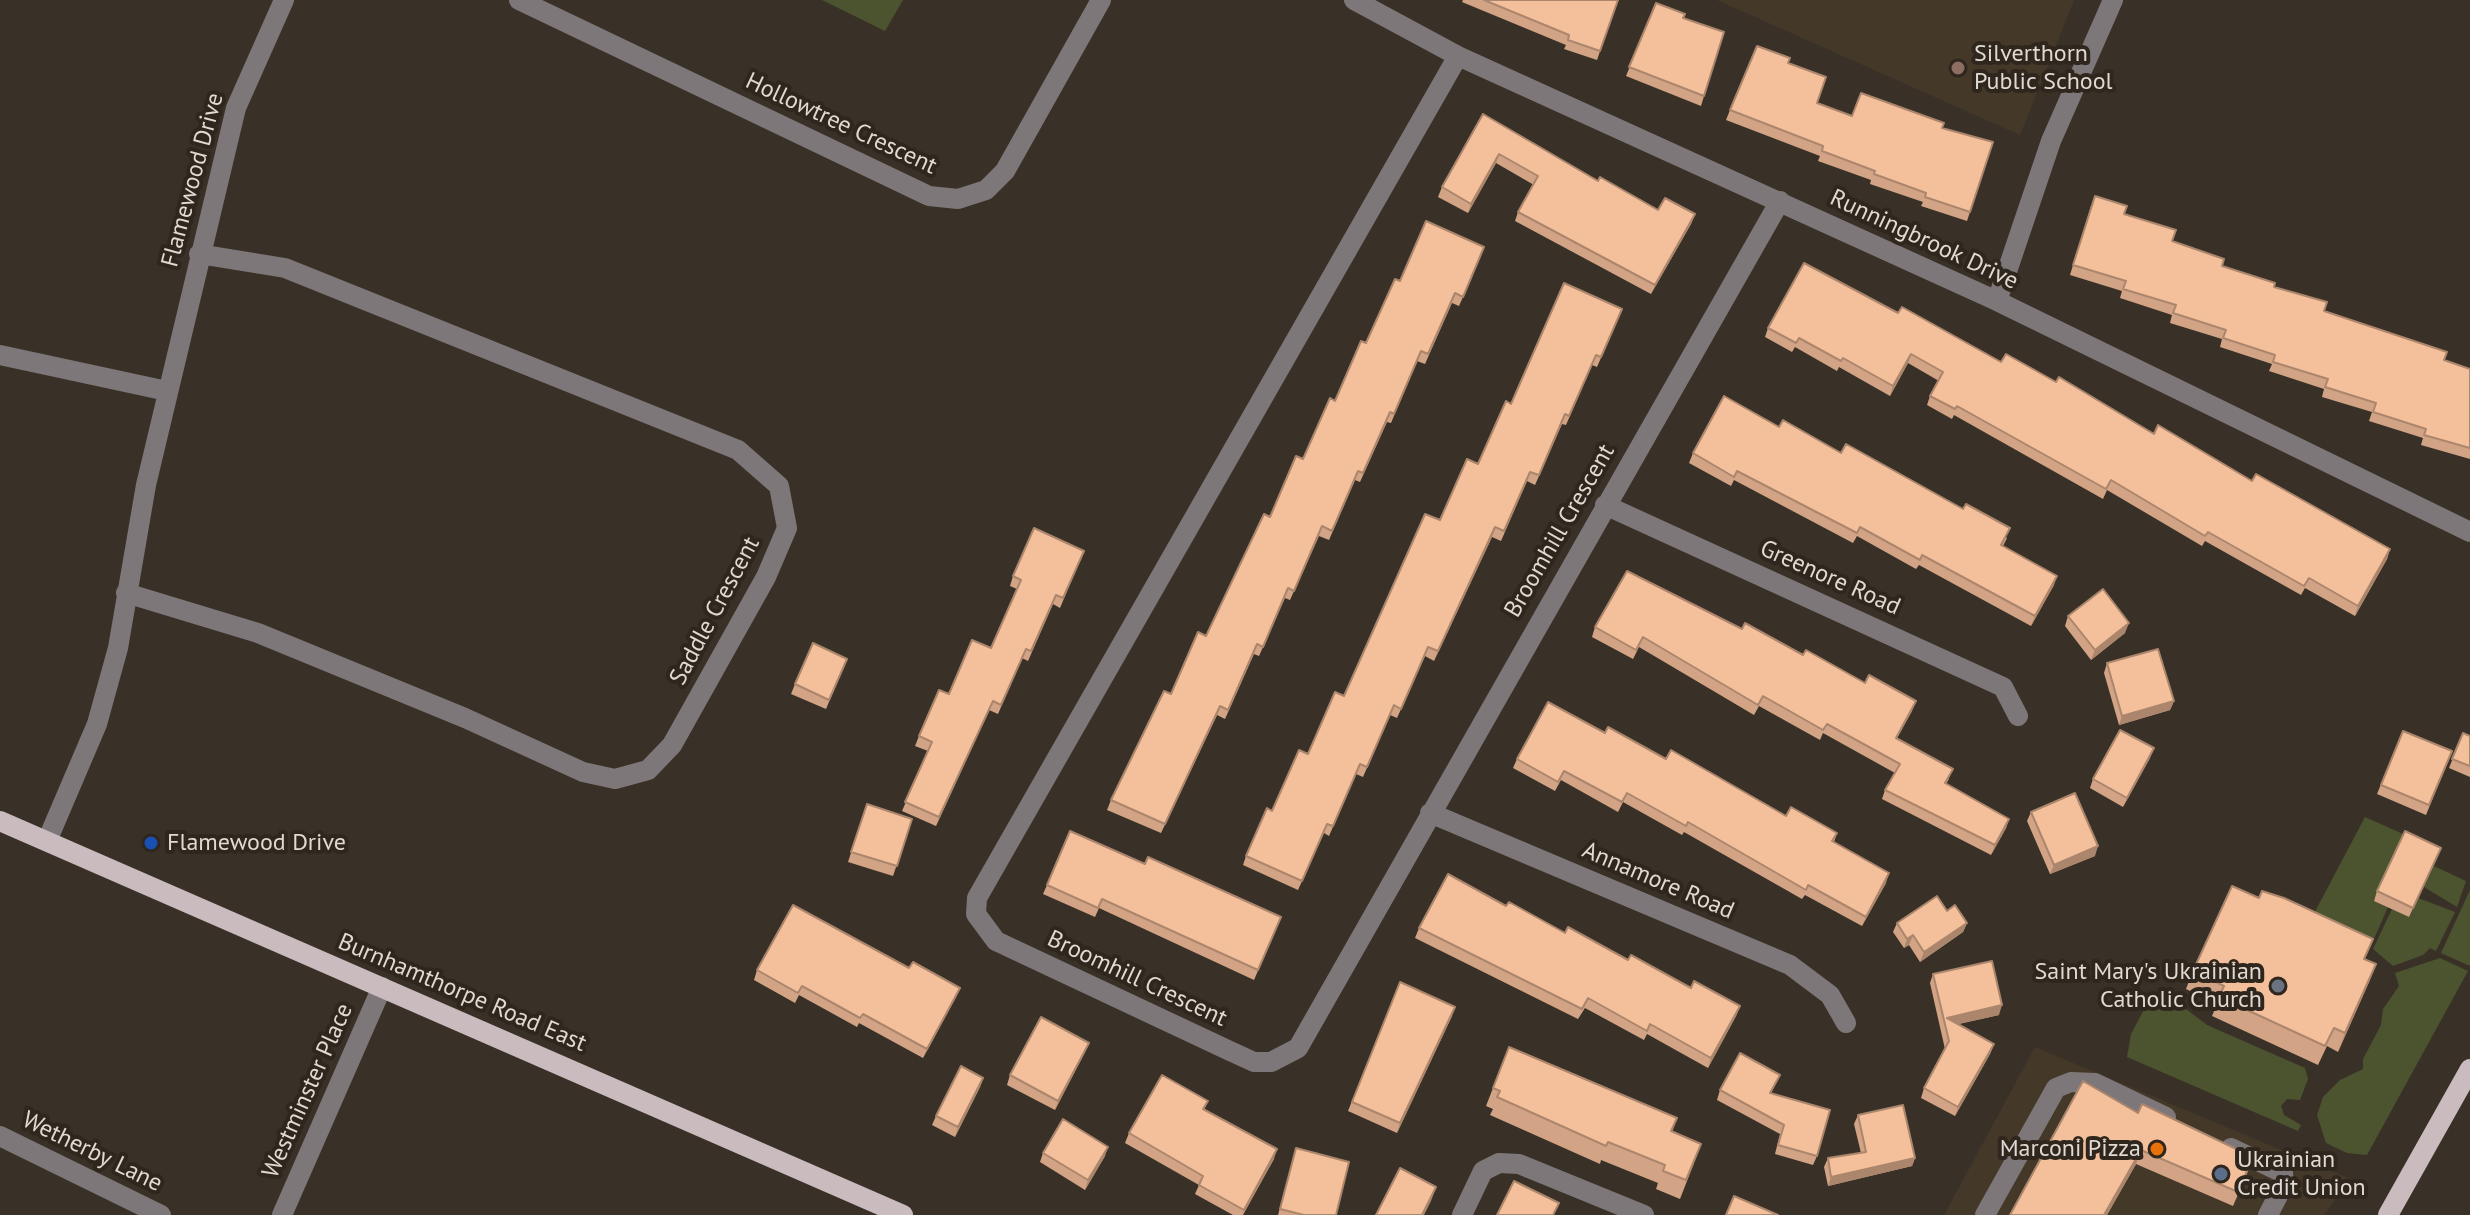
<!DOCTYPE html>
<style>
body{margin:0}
canvas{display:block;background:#393127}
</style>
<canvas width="2470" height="1215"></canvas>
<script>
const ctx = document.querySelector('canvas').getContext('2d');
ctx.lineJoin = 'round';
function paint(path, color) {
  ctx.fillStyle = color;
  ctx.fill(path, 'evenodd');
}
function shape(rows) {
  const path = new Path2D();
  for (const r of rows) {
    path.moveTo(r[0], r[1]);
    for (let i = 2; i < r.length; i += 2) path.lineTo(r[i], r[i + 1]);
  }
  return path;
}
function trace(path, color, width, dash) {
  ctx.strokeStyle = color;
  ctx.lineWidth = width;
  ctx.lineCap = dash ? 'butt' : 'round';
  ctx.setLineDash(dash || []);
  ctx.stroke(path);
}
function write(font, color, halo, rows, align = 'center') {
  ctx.font = font + ' "PT Sans",sans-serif';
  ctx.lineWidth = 8;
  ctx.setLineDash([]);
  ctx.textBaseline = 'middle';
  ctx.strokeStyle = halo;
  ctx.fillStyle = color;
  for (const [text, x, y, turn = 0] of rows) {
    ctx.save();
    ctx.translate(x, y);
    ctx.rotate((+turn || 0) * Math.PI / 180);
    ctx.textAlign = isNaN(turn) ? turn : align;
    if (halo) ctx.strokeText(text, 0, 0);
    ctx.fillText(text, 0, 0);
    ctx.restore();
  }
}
paint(shape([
 [1717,0,2074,0,2020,135],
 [2035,1047,2348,1178,2325,1215,1944,1215]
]), '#443829');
paint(shape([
 [822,0,903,0,885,31],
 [2365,817,2403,834,2374,900,2388,907,2370,948,2310,921],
 [2434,866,2466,881,2457,907,2424,887],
 [2470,890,2470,966,2441,953],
 [2418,898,2455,912,2436,951,2430,948,2423,955,2393,966,2373,949,2392,909,2409,917],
 [2440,958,2468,971,2367,1155,2347,1153,2326,1143,2317,1115,2323,1097,2340,1080,2363,1069,2363,1059,2381,1025,2383,1009,2399,986,2395,973],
 [2169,996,2207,1025,2305,1068,2308,1079,2300,1100,2287,1099,2281,1106,2284,1115,2301,1125,2298,1131,2127,1057,2131,1034,2149,1000]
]), '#4b532f');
trace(shape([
 [519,0,929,196,958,199,986,190,1005,171,1101,0],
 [1354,0,1458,56,1997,301,2470,532],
 [1458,56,977,898,976,914,996,941,1230,1051,1254,1062,1271,1062,1298,1048,1780,201],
 [1997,301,2051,141,2113,0],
 [0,355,167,391],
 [1605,505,2003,687,2018,716],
 [126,593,258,633,465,718,583,772,615,779,648,770,672,745,766,577,787,528,779,486,738,450,285,268,199,254],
 [1430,813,1790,965,1830,995,1846,1023],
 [47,841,97,724,118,648,146,485,236,108,284,0],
 [0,1136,161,1215],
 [2231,1148,2283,1173,2284,1184,2268,1215],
 [282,1215,382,987],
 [1462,1215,1483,1171,1499,1163,1519,1164,1644,1215],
 [1985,1215,2056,1088,2071,1082,2095,1083,2166,1117]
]), '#7e7779', 20);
trace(shape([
 [0,821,903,1215],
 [2388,1215,2470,1069]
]), '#cabbbf', 20);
paint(shape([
 [1463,0,1618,0,1597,60,1564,49,1566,45,1462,2],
 [1656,3,1683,18,1704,96,1701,106,1626,76],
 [1788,63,1817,103,1852,116,1942,128,1993,142,1967,221,1921,206,1923,202,1870,184,1871,180,1818,161,1820,156,1726,120,1730,110],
 [1483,114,1598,181,1658,210,1695,214,1691,224,1651,294,1515,221,1518,212,1534,185,1496,163,1468,213,1438,197,1442,187],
 [2091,206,2124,214,2172,241,2222,266,2274,287,2324,311,2444,360,2470,369,2470,459,2421,445,2423,438,2369,421,2372,412,2322,397,2324,389,2269,371,2272,364,2220,347,2222,339,2170,323,2172,315,2120,298,2122,291,2070,275],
 [1481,256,1459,306,1452,303,1425,364,1417,361,1391,423,1387,422,1360,482,1355,480,1329,540,1319,536,1290,600,1285,598,1259,656,1254,654,1225,719,1217,715,1161,833,1107,810,1111,800,1171,694,1206,636,1270,517,1303,459,1400,281],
 [1898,313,2001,362,2056,382,2154,434,2390,549,2387,559,2355,616,2305,588,2301,595,2205,541,2202,546,2107,490,2103,499,1954,415,1952,419,1927,405,1930,396,1939,381,1908,363,1890,396,1839,367,1837,371,1795,347,1792,352,1765,337,1768,328],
 [1618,319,1597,367,1592,365,1566,425,1562,424,1535,485,1527,481,1501,541,1492,537,1434,661,1425,656,1397,718,1390,715,1363,777,1356,774,1329,836,1324,833,1298,890,1243,865,1246,856,1272,811,1344,696,1440,520,1478,464,1511,404],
 [1779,427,1841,453,2007,538,2003,546,2054,585,2031,626,1919,565,1916,569,1857,536,1853,543,1734,480,1731,486,1689,463,1693,453],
 [1084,551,1060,608,1053,604,1028,661,1022,658,998,714,989,710,936,826,902,811,928,751,915,746,919,736,949,694,991,648,1017,589,1010,586,1013,576],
 [2068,616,2125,633,2091,660,2065,626],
 [1595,627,1742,629,1803,655,1912,711,1897,738,1949,779,1946,784,2009,819,2006,828,1991,855,1882,799,1885,790,1895,773,1823,733,1820,740,1759,706,1754,715,1639,647,1633,659,1592,637],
 [847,659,826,709,791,694,795,684],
 [2107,663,2174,701,2170,710,2119,725,2104,673],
 [2403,731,2452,751,2426,815,2377,794],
 [1605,733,1666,759,1786,816,1837,833,1834,842,1886,883,1862,926,1805,895,1802,899,1684,832,1682,835,1623,802,1618,812,1561,780,1555,791,1513,768,1517,759],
 [2463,733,2470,736,2470,777,2449,768],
 [2150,758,2123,807,2090,788,2093,779],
 [867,804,912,819,893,876,848,862],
 [2031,812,2095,856,2050,874,2027,821],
 [2437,857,2409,917,2374,901,2377,891],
 [1145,864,1281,917,1254,980,1099,908,1095,917,1043,894,1047,885],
 [1506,906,1691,988,1740,1006,1736,1016,1708,1068,1647,1034,1644,1040,1585,1008,1578,1019,1415,938,1419,928],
 [1897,923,1967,923,1963,932,1920,962,1909,945,1904,948,1893,932],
 [2365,959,2376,964,2369,982,2338,1052,2327,1046,2318,1065,2212,1016,2217,1004,2186,989,2193,971],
 [909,968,960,988,956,997,923,1058,859,1023,857,1027,799,995,795,1003,754,980,757,970],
 [1933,974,1999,1015,1958,1024,1994,1044,1990,1054,1955,1116,1921,1098,1924,1088,1945,1049,1930,983],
 [1400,982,1452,1016,1397,1133,1348,1111],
 [1089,1043,1085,1052,1055,1110,1007,1085,1010,1075],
 [1780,1075,1771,1093,1817,1156,1813,1165,1775,1154,1780,1134,1717,1100,1720,1090],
 [983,1078,980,1087,955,1137,932,1125,936,1116],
 [1493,1088,1677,1118,1672,1132,1694,1163,1680,1199,1656,1189,1658,1183,1601,1160,1600,1164,1490,1115,1493,1109,1486,1106],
 [1208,1101,1204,1110,1274,1159,1243,1215,1233,1215,1195,1194,1199,1185,1125,1143,1129,1133],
 [2138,1113,2248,1171,2233,1206,2136,1164,2107,1215,2010,1215],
 [1858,1115,1915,1158,1912,1166,1828,1186,1824,1167,1828,1158,1861,1153,1854,1124],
 [1296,1148,1336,1215,1278,1215],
 [1043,1153,1105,1156,1085,1190,1040,1162]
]), '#d2a485');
paint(shape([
 [1499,154,1496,163,1468,213,1471,204],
 [1695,214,1691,224,1651,294,1655,285],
 [1911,354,1908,363,1890,396,1893,386],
 [1495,527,1492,537,1434,661,1438,651],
 [2390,549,2387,559,2355,616,2358,606],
 [2057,576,2054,585,2031,626,2035,616],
 [2129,623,2125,633,2091,660,2095,650],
 [993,701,989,710,936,826,939,817],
 [1916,701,1912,711,1892,747,1896,738],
 [2174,701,2170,710,2119,725,2122,716],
 [1220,706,1217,715,1161,833,1165,824],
 [2154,748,2150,758,2123,807,2127,798],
 [2009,819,2006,828,1991,855,1995,845],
 [2098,846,2095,856,2050,874,2054,865],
 [1889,873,1886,883,1862,926,1866,917],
 [1967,923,1963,932,1920,962,1924,952],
 [1913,935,1909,945,1904,948,1907,939],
 [2376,964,2369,982,2338,1052,2345,1033],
 [960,988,956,997,923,1058,927,1049],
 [2002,1005,1999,1015,1946,1027,1947,1018],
 [1740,1006,1736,1016,1708,1068,1711,1058],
 [1455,1007,1452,1016,1397,1133,1400,1123],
 [1089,1043,1085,1052,1055,1110,1058,1101],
 [1994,1044,1990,1054,1955,1116,1958,1107],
 [983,1078,980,1087,955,1137,958,1127],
 [1108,1147,1105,1156,1085,1190,1088,1180],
 [1277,1149,1274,1159,1242,1215,1244,1210],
 [2141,1150,2136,1164,2107,1215,2104,1215],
 [1915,1158,1912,1166,1828,1186,1831,1177],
 [1436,1187,1431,1201,1424,1215,1422,1215]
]), '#ab866c');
const building = shape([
 [1484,0,1618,0,1600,51,1568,40,1569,35,1484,0],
 [1656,3,1685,14,1683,18,1724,32,1704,96,1629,67,1656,3],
 [1757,46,1790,58,1788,63,1826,77,1817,103,1852,116,1861,93,1944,123,1942,128,1993,142,1970,212,1925,197,1926,193,1874,174,1875,171,1822,151,1823,146,1730,110,1757,46],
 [1483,114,1598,181,1600,177,1658,210,1665,198,1695,214,1655,285,1518,212,1538,176,1499,154,1471,204,1442,187,1483,114],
 [2095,196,2127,206,2124,214,2176,230,2172,241,2224,259,2222,266,2275,283,2274,287,2327,302,2324,311,2447,352,2444,360,2470,369,2470,448,2424,435,2426,429,2373,412,2376,403,2325,387,2328,379,2273,362,2275,355,2223,338,2226,330,2173,313,2176,305,2123,289,2126,281,2073,265,2095,196],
 [1426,221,1484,247,1463,297,1455,293,1428,354,1421,351,1394,414,1390,412,1363,473,1358,471,1332,531,1322,526,1294,591,1288,588,1263,647,1257,644,1228,710,1220,706,1165,824,1111,800,1164,691,1171,694,1198,632,1206,636,1264,514,1270,517,1296,456,1303,459,1330,398,1335,401,1361,341,1366,343,1395,279,1400,281,1426,221],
 [1804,263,1898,313,1902,307,2001,362,2006,354,2056,382,2059,377,2154,434,2158,425,2252,481,2256,474,2390,549,2358,606,2309,578,2304,586,2208,532,2205,536,2111,480,2106,489,1957,406,1955,409,1930,396,1943,372,1911,354,1893,386,1843,358,1841,361,1799,338,1796,343,1768,328,1804,263],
 [1564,283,1622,309,1601,357,1596,355,1569,416,1565,414,1539,475,1530,472,1504,531,1495,527,1438,651,1428,647,1401,709,1394,705,1367,767,1360,764,1333,826,1327,824,1302,881,1246,856,1267,808,1272,811,1299,750,1308,754,1335,692,1344,696,1425,514,1440,520,1467,459,1478,464,1506,401,1511,404,1564,283],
 [1724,396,1779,427,1783,420,1841,453,1846,444,1963,509,1966,504,2010,528,2001,545,2057,576,2035,616,1922,555,1920,560,1860,527,1857,533,1737,471,1734,477,1693,453,1724,396],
 [1034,528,1084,551,1063,598,1056,595,1031,651,1026,649,1001,705,993,701,939,817,905,802,932,742,919,736,939,690,949,694,972,640,991,648,1021,580,1013,576,1034,528],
 [1627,571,1742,629,1745,623,1803,655,1806,650,1865,683,1869,675,1916,701,1896,738,1953,769,1945,783,2009,819,1995,845,1885,790,1900,764,1827,724,1823,730,1763,696,1758,705,1643,637,1636,650,1595,627,1627,571],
 [2103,589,2129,623,2095,650,2068,616,2103,589],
 [813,643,847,659,829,700,795,684,813,643],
 [2158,649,2174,701,2122,716,2107,663,2158,649],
 [1548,702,1605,733,1608,727,1666,759,1671,750,1786,816,1791,807,1837,833,1832,841,1889,873,1866,917,1808,885,1806,890,1688,822,1686,826,1627,793,1622,802,1564,771,1558,782,1517,759,1548,702],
 [2120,730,2154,748,2127,798,2093,779,2120,730],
 [2403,731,2452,751,2429,805,2381,785,2403,731],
 [2463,733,2470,736,2470,766,2452,759,2463,733],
 [2075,793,2098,846,2054,865,2031,812,2075,793],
 [867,804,912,819,897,866,851,852,867,804],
 [1070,831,1145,864,1148,857,1281,917,1258,970,1102,899,1098,908,1047,885,1070,831],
 [2405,831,2441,848,2413,908,2377,891,2405,831],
 [1448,874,1506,906,1509,902,1565,933,1568,927,1628,960,1631,955,1691,988,1694,981,1740,1006,1711,1058,1650,1024,1647,1031,1588,998,1582,1009,1419,928,1448,874],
 [2232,886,2259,898,2262,891,2284,898,2373,939,2364,959,2376,964,2345,1033,2334,1028,2325,1046,2219,997,2224,986,2193,971,2232,886],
 [1937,896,1947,911,1955,905,1967,923,1924,952,1913,935,1907,939,1897,923,1937,896],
 [793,905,909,968,913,962,960,988,927,1049,863,1014,860,1018,802,986,798,993,757,970,793,905],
 [1992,961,2002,1005,1947,1018,1994,1044,1958,1107,1924,1088,1949,1041,1933,974,1992,961],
 [1400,982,1455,1007,1400,1123,1352,1102,1400,982],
 [1041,1017,1089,1043,1058,1101,1010,1075,1041,1017],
 [1509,1047,1677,1118,1671,1131,1701,1144,1686,1180,1663,1171,1665,1165,1608,1142,1606,1146,1497,1097,1500,1091,1493,1088,1509,1047],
 [1740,1053,1780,1075,1770,1093,1830,1110,1817,1156,1778,1145,1784,1125,1720,1090,1740,1053],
 [961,1066,983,1078,958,1127,936,1116,961,1066],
 [1162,1075,1208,1101,1203,1109,1277,1149,1244,1210,1199,1185,1203,1176,1129,1133,1162,1075],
 [2083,1081,2138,1113,2142,1104,2253,1157,2238,1192,2141,1150,2104,1215,2010,1215,2083,1081],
 [1903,1105,1915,1158,1831,1177,1828,1158,1866,1152,1858,1115,1903,1105],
 [1063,1119,1108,1147,1088,1180,1043,1153,1063,1119],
 [1296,1148,1349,1162,1336,1215,1304,1215,1280,1209,1296,1148],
 [1400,1168,1436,1187,1422,1215,1376,1215,1400,1168],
 [1514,1181,1559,1203,1553,1215,1497,1215,1514,1181],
 [1734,1196,1778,1215,1726,1215,1734,1196]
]);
paint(building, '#f4bf9b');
trace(building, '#ab866c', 2);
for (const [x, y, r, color] of [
 [1958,68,8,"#8d6e63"],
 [151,843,8,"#1a4fb4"],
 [2278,986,8,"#6b7280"],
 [2157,1149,8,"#e8710a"],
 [2221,1174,8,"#5c6f8a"]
]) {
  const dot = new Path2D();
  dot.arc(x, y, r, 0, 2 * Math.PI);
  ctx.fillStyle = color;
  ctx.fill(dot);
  trace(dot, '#2f271e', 3);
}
write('24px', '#dfdad4', '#2f271e', [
 ["Silverthorn",1974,54],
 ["Public School",1974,82],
 ["Flamewood Drive",167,843],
 ["Saint Mary's Ukrainian",2262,972,"right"],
 ["Catholic Church",2262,1000,"right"],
 ["Marconi Pizza",2141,1149,"right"],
 ["Ukrainian",2237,1160],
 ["Credit Union",2237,1188]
], 'left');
write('24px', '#dfdad4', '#2f271e', [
 ["Hollowtree Crescent",841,124,25],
 ["Flamewood Drive",193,180,-75],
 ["Runningbrook Drive",1924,240,25],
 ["Broomhill Crescent",1560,531,-60],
 ["Greenore Road",1830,578,24],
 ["Saddle Crescent",715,611,-62],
 ["Annamore Road",1658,881,23],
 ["Broomhill Crescent",1137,979,25],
 ["Burnhamthorpe Road East",462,993,23],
 ["Westminster Place",308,1091,-66],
 ["Wetherby Lane",92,1152,26]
]);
</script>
